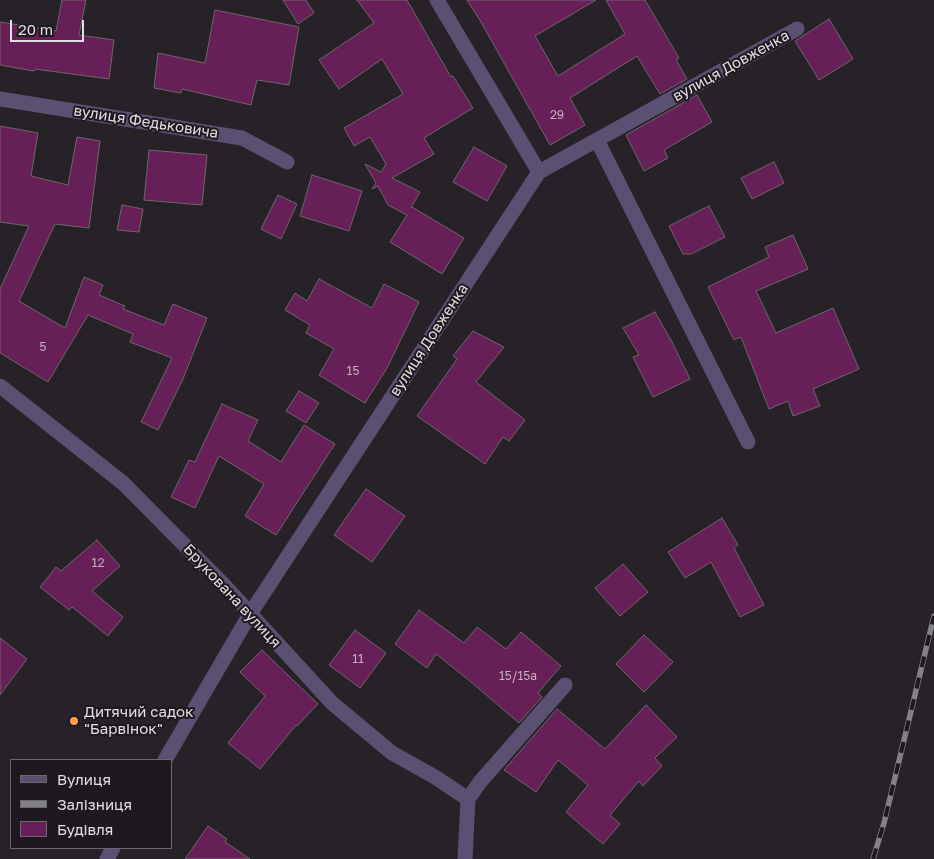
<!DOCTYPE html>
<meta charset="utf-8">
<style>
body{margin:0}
#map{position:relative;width:934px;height:859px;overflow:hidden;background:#262228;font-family:"Golos Text",sans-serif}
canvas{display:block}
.legend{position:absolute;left:10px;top:759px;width:162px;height:90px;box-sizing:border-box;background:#1d191e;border:1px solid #6b686c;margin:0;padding:6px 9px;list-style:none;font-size:15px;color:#e1dee2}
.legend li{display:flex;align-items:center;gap:10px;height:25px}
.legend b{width:25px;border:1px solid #6b686c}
.scale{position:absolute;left:10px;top:20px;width:74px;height:22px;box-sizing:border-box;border:2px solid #e1dee2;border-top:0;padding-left:6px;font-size:15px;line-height:18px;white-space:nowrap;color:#e1dee2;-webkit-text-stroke:4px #1d191e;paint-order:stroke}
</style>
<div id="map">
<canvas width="934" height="859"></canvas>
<ul class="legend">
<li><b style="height:6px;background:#5a5072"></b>Вулиця</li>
<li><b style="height:6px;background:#848186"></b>Залізниця</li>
<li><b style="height:14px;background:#672057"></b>Будівля</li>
</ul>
<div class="scale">20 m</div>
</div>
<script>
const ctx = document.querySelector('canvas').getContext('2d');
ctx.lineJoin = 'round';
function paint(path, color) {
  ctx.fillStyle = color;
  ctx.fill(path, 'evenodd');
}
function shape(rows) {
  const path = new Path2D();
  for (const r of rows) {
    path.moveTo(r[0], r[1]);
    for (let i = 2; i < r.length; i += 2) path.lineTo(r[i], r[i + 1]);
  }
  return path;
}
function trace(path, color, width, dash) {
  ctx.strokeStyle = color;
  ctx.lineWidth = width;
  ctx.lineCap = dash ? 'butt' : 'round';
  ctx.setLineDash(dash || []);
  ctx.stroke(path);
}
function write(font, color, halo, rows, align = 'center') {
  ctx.font = font + ' "Golos Text",sans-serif';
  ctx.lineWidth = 4;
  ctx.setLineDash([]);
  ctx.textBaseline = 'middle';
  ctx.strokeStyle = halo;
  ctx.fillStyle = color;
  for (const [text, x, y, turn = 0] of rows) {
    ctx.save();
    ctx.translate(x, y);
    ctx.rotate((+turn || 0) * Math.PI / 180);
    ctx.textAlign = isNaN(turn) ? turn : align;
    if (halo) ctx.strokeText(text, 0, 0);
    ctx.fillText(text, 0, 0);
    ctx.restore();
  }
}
const building = shape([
 [62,0,86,0,79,35,114,40,109,79,35,69,34,71,0,65,0,22,56,31,62,0],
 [283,0,306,0,314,13,298,24,283,0],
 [357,0,407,0,451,77,453,76,473,108,424,138,434,154,392,178,420,192,411,208,412,207,464,238,442,274,390,242,407,215,388,205,378,186,372,189,376,183,365,164,381,172,386,164,370,137,354,146,344,128,403,94,382,59,339,89,319,60,374,23,357,0],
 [467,0,596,0,535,36,558,76,625,34,606,0,645,0,679,58,676,60,687,79,660,94,637,56,570,98,585,125,550,145,481,22,467,0],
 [215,10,299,27,289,85,257,80,251,105,182,89,181,93,154,88,158,53,205,63,215,10],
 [829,19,853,59,819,80,795,41,829,19],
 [697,95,712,122,664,150,668,158,644,171,626,135,697,95],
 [0,126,38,133,31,176,68,185,77,137,100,141,89,228,55,224,19,301,65,328,84,277,103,285,99,295,125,306,123,309,164,325,173,304,207,318,183,379,158,430,141,422,172,358,130,342,133,334,88,315,48,382,0,353,0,289,29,226,0,222,0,126],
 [474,147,507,166,487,201,453,182,474,147],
 [149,150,207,155,202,205,144,200,149,150],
 [774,162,784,183,752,199,741,178,774,162],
 [312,175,362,191,349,231,300,216,312,175],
 [278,195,297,204,281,239,261,229,278,195],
 [122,205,143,209,139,232,117,230,122,205],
 [709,206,725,237,691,254,683,254,669,226,709,206],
 [793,235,808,269,756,291,776,333,833,308,859,369,813,389,820,406,793,416,788,401,769,409,741,337,734,340,708,287,769,257,765,247,793,235],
 [319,279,372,308,384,284,419,302,387,368,365,403,319,375,334,349,306,333,310,325,285,310,295,293,307,301,319,279],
 [655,312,672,342,690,379,653,397,633,357,639,355,623,328,655,312],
 [473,331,504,347,476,382,525,420,509,441,503,437,485,464,417,416,457,359,453,356,473,331],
 [299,391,319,403,306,423,286,411,299,391],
 [222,404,258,420,248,441,281,462,304,425,335,444,276,535,245,516,264,484,219,456,195,508,171,497,189,460,195,462,222,404],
 [366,489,405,516,372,562,334,535,366,489],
 [722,518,738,545,734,548,764,605,740,617,711,562,685,578,668,552,722,518],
 [97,540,120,566,92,591,123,617,108,636,72,607,69,610,40,587,56,567,61,571,97,540],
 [623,564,648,592,620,616,595,588,623,564],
 [419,610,464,643,477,627,506,649,521,632,561,666,538,693,542,697,519,723,471,682,436,654,427,668,395,644,419,610],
 [355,630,386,653,360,688,329,665,355,630],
 [644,635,673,662,644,692,616,664,644,635],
 [0,638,27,659,0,695,0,638],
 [262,650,318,704,297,726,296,725,260,769,228,743,265,696,240,672,262,650],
 [646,705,677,737,655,758,662,766,643,786,639,781,610,815,620,824,603,844,566,812,588,785,558,760,536,792,504,770,557,709,605,749,646,705],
 [208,826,227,839,225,842,250,859,185,859,208,826]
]);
paint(building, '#672057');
trace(building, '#6e666b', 1);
trace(shape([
 [437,0,539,172],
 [0,99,242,138,287,162],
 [597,140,748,442],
 [0,386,123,483,224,585,332,703,392,753,435,777,468,799,480,782,565,685],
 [165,760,250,614,539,172,797,29],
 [107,859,113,848],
 [465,859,468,799]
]), '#5a5072', 15);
const rail = shape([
 [873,859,884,823,934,616]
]);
trace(rail, '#848186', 5.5);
trace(rail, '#1d191e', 4, [11]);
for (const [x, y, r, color] of [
 [74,721,5,"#fb9e51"]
]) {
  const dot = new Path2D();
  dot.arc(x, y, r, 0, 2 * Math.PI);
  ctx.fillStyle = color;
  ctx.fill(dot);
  trace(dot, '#1d191e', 2);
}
write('12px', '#c2aebf', null, [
 ["29",557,115],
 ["5",43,347],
 ["15",353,371],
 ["12",98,563],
 ["11",358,659],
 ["15/15а",518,676]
]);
write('15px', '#e1dee2', '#1d191e', [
 ["вулиця Довженка",731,66,-29],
 ["вулиця Федьковича",146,122,9],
 ["вулиця Довженка",429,340,-57],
 ["Брукована вулиця",232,596,47]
]);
write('15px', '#e1dee2', '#1d191e', [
 ["Дитячий садок",84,712],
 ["\"Барвінок\"",84,729]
], 'left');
</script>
